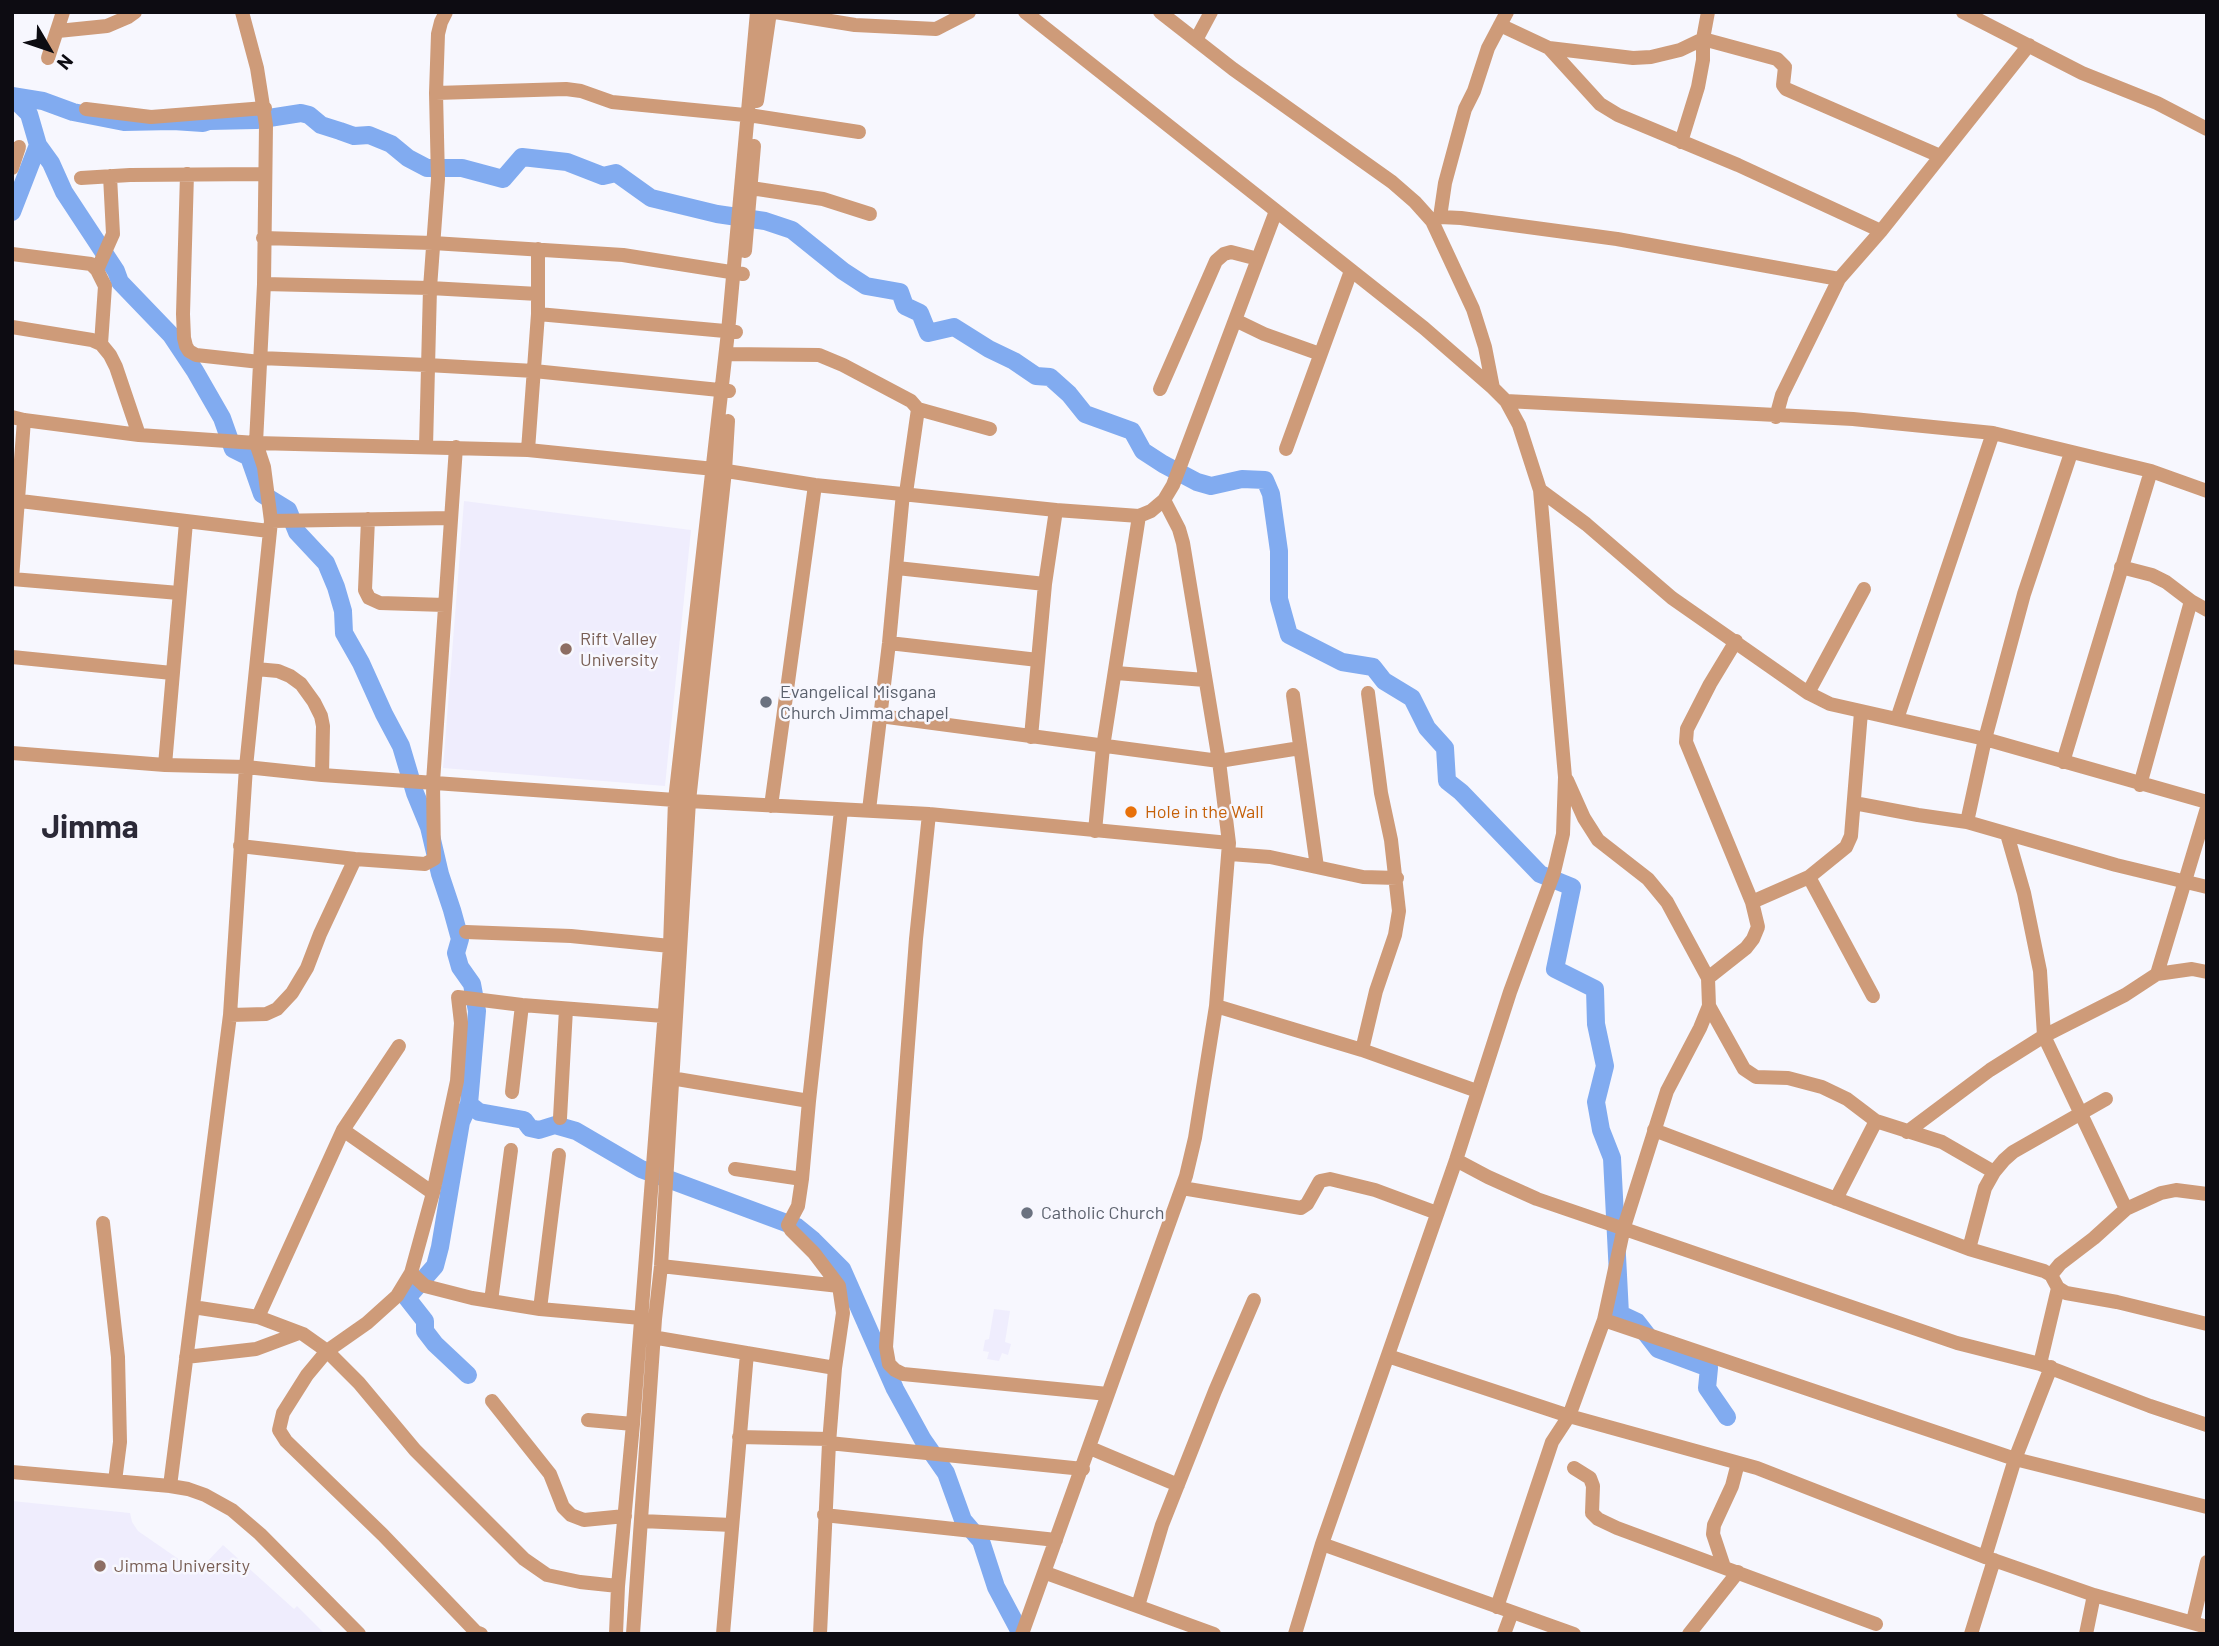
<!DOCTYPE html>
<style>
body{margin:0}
#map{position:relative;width:2219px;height:1646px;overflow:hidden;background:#f7f7fe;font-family:Barlow,sans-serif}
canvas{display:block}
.frame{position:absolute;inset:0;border:14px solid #0d0c12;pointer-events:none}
.north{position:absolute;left:14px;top:14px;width:70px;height:70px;-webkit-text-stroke:5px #f7f7fe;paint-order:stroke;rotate:129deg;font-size:19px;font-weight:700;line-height:28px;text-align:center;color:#0d0c12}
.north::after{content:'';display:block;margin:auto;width:24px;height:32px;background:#0d0c12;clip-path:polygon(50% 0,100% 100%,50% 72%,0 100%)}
</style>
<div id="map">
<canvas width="2219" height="1646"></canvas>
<div class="frame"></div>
<div class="north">N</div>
</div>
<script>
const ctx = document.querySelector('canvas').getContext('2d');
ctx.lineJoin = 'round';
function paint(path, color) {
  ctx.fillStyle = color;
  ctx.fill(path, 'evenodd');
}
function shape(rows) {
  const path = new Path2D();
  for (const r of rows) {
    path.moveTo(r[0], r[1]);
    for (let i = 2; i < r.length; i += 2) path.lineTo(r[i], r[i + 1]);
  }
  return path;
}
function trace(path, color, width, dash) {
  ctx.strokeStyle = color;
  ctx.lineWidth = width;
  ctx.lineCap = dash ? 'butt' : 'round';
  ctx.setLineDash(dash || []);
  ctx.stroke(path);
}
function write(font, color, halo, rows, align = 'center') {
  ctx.font = font + ' Barlow,sans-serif';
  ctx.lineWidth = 5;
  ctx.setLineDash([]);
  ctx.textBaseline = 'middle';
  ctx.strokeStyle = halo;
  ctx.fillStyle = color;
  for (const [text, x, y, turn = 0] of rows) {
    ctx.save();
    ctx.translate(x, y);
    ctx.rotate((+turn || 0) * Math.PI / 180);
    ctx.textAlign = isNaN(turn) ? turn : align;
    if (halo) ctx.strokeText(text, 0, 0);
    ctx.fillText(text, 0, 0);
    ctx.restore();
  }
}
paint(shape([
 [464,501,691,530,665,786,443,768],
 [994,1309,1010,1311,1005,1342,1011,1344,1008,1355,1002,1353,999,1361,987,1359,989,1352,983,1351,985,1340,989,1339],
 [12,1501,130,1513,132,1522,138,1531,190,1567,205,1564,223,1545,294,1609,297,1606,325,1634,12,1634]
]), '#efedfd');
trace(shape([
 [12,96,43,101,73,112,124,122,173,121,203,123,209,121,256,120,301,113,309,115,321,125,340,131,354,136,369,135,391,144,408,158,427,168,462,168,503,179,522,157,567,162,603,176,616,173,651,198,717,214,765,221,792,230,843,271,866,286,900,292,905,306,920,313,928,333,954,327,989,349,1014,361,1036,376,1050,377,1069,394,1085,414,1132,431,1143,451,1163,464,1197,482,1211,486,1242,479,1265,480,1271,494,1279,551,1279,599,1289,635,1342,662,1373,667,1384,681,1412,698,1427,728,1445,748,1447,781,1461,792,1540,874,1572,887,1555,969,1595,989,1596,1024,1605,1066,1596,1102,1601,1130,1612,1158,1620,1314,1637,1322,1658,1349,1709,1368,1707,1388,1727,1417],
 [12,97,29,114,38,145,51,163,64,192,116,271,120,282,171,335,195,371,222,418,233,449,249,457,262,494,288,510,297,532,326,563,336,587,343,611,344,633,361,663,384,714,401,746,415,793,429,827,440,874,452,910,460,939,456,953,460,967,472,984,477,1011,469,1104,479,1112,524,1120,530,1128,539,1130,555,1125,576,1131,641,1169,797,1227,813,1240,842,1269,895,1389,923,1440,946,1473,963,1520,981,1541,996,1587,1021,1634],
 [12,212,38,145],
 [468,1375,435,1344,425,1331,425,1321,407,1298,435,1266,440,1247,461,1122,469,1104]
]), '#81abf0', 18);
trace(shape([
 [775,12,855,25,936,29,969,12],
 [1025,12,1424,328,1493,388,1506,401,1519,425,1540,490,1565,777,1563,834,1554,872,1510,992,1456,1160,1322,1544,1295,1634],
 [1160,12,1233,69,1392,182,1415,202,1432,221,1473,309,1485,347,1493,388],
 [1963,12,2082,73,2157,103,2207,129],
 [1500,25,1549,48,1600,104,1618,115,1738,165,1881,231],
 [58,31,107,26,128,17,135,12],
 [1196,40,1211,12],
 [1549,48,1633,58,1651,57,1680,50,1703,39,1777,59,1785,67,1783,85,1786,89,1940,156],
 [48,58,63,12],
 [436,93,566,89,581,91,612,102,755,116,859,132],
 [757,101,770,12],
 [86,109,151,117,265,108],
 [1681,142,1698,87,1703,60,1703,39,1708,12],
 [12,168,19,147],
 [187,174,183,314,184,338,186,346,189,351,196,355,260,362],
 [81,178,130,175,265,174],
 [751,188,823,199,870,214],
 [1440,217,1445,183,1465,109,1474,91,1488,48,1507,12],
 [1432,221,1440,217,1461,218,1617,239,1839,279],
 [263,238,433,243,623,255,743,274],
 [745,251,754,146],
 [12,254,91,264,97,270,105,286,101,344],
 [97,270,113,234,110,176],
 [264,284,430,288,538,294],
 [538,314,736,332],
 [1235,320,1264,334,1320,354],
 [12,327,92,340,101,344,110,355,116,367,139,435],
 [726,354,819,355,843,365,911,401,918,409,990,429],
 [260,358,427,365,534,371,729,391],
 [1160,389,1216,261,1224,254,1231,252,1258,259],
 [1506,401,1853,419,1993,433,2151,471,2207,491],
 [12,417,24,420,139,435,256,443,528,450,714,469,815,485,1056,510,1139,516,1151,511,1164,500,1173,485,1276,211],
 [1776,417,1782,395,1839,279,1881,231,2029,45],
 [426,447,430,288,438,179,436,93,438,34,441,22,446,12],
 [1286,449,1351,271],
 [528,450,538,314,538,249],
 [1540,490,1586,524,1672,598,1808,693,1830,704,1985,739,2207,802],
 [906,493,918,409],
 [12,500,269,531],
 [368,519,365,590,369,598,380,603,445,605],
 [271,521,451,518],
 [2121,567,2152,575,2166,582,2191,601,2207,610],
 [897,568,1045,584],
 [12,579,179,593],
 [12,579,24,420],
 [1736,641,1710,684,1687,729,1686,742,1752,902],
 [889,643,1038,660],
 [12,657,172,673],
 [256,669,278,671,290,676,301,684,314,702,321,716,323,726,322,775],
 [1116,673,1205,680],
 [1808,693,1864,589],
 [1293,695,1317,867],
 [880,716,1219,761,1300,748],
 [1897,719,1993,433],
 [1031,737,1045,584,1056,510],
 [12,753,165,765,246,767,322,775,689,801,929,814,1229,843],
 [2063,762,2151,471],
 [165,765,186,522],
 [2140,785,2191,601],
 [1854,803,1918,815,1967,822,2116,865,2207,887],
 [771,806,815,485],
 [869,810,889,643,903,493],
 [929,814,916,939,907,1057,886,1347,889,1364,895,1370,903,1374,1108,1394],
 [1967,822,1985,739,2024,594,2071,453],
 [1095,831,1103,747,1139,516],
 [2007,834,2024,893,2040,971,2044,1036,2126,1209],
 [240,846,355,859,425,864,434,859,433,782,456,447],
 [1230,854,1270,857,1363,877,1397,878],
 [1809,877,1873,996],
 [466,932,571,936,670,946],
 [2157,974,2207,808],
 [1708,978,1746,948,1753,939,1758,927,1752,902,1809,877,1846,847,1851,836,1861,712],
 [1216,1006,1362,1050,1477,1091],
 [1709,1006,1744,1069,1756,1077,1788,1078,1822,1087,1847,1099,1876,1121,1942,1142,1994,1172],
 [230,1015,266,1014,277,1009,292,993,307,968,320,934,355,859],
 [1362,1050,1376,991,1395,935,1399,911,1391,840,1381,793,1368,693],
 [665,1077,809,1101],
 [512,1092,522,1005],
 [560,1118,566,1009],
 [343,1130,433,1193],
 [1654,1130,1969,1249,2044,1271,2051,1275,2058,1288,2066,1293,2117,1302,2207,1324],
 [1907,1132,1990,1070,2044,1036,2125,995,2157,974,2192,969,2207,972],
 [1456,1160,1488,1177,1537,1199,1957,1343,2040,1364,2150,1406,2207,1425],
 [735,1169,802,1179],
 [1182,1188,1301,1208,1307,1204,1320,1181,1330,1179,1375,1190,1437,1213],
 [1836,1199,1876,1121],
 [103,1223,118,1357,120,1442,115,1481],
 [1969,1249,1985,1188,1994,1172,2004,1160,2013,1152,2106,1099],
 [661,1266,839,1286],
 [411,1273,425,1286,472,1298,540,1309,641,1318],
 [2051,1275,2060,1264,2094,1238,2126,1209,2161,1193,2176,1190,2207,1194],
 [491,1301,511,1150],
 [193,1307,258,1317,303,1334,327,1351,359,1383,415,1450,524,1559,547,1575,580,1582,618,1586],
 [540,1309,559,1155],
 [258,1317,343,1130,399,1046],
 [1604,1320,2015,1459,2207,1507],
 [646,1336,835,1368],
 [1388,1356,1569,1416,1757,1468,1985,1557,2094,1595,2207,1627],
 [186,1357,256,1349,299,1333],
 [2040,1364,2058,1288],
 [492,1401,550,1474,563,1507,571,1515,584,1520,625,1516],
 [588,1420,633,1424],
 [739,1437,829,1439],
 [829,1443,1083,1469],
 [1090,1448,1178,1485],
 [1574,1468,1590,1478,1593,1486,1592,1513,1598,1519,1617,1528,1876,1624],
 [12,1472,170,1486,188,1489,205,1495,232,1510,260,1534,359,1634],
 [170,1486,230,1015,246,767,271,521,264,467,256,443,264,284,266,125,257,68,242,12],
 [824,1515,1056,1540],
 [641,1521,732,1525],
 [1322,1544,1574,1634],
 [1985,1557,2015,1459,2051,1367],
 [1724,1567,1713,1534,1714,1525,1732,1486,1738,1463],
 [1046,1573,1214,1634],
 [1138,1606,1162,1525,1215,1391,1254,1300],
 [1497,1607,1552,1442,1569,1416,1604,1320,1624,1227,1667,1091,1700,1028,1709,1006,1708,978,1667,902,1648,879,1598,840,1584,818,1567,780],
 [2193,1621,2207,1562],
 [481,1634,476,1632,383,1535,286,1441,279,1430,283,1413,307,1375,327,1351,367,1323,397,1296,411,1273,433,1193,457,1081,461,1023,458,997,522,1005,664,1016],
 [616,1634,618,1586,633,1424,670,946,675,800,728,332,757,12],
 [633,1634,655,1319,661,1266,689,801,725,471,728,421],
 [723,1634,747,1353],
 [820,1634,829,1443,835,1368,843,1313,839,1286,814,1253,791,1230,788,1225,798,1206,802,1179,809,1101,841,810],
 [1022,1634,1186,1176,1195,1138,1216,1006,1229,843,1219,761,1183,543,1179,529,1164,500],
 [1504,1634,1512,1612],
 [1689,1634,1738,1572],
 [1971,1634,1994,1560],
 [2086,1634,2094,1595]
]), '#ce9b79', 14);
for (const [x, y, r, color] of [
 [566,649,7,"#8d6e63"],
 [766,702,7,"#6b7280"],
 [1131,812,7,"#e8710a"],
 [1027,1213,7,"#6b7280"],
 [100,1566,7,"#8d6e63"]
]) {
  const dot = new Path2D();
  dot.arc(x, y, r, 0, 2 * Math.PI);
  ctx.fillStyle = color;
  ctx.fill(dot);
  trace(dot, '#f7f7fe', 2.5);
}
write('18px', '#785e54', '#f7f7fe', [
 ["Rift Valley",580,639],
 ["University",580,660],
 ["Jimma University",114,1566]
], 'left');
write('18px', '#5b616d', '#f7f7fe', [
 ["Evangelical Misgana",780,692],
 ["Church Jimma chapel",780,713],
 ["Catholic Church",1041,1213]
], 'left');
write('18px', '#c56008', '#f7f7fe', [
 ["Hole in the Wall",1145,812]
], 'left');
write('bold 32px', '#2b2937', '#f7f7fe', [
 ["Jimma",90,827]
]);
</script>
